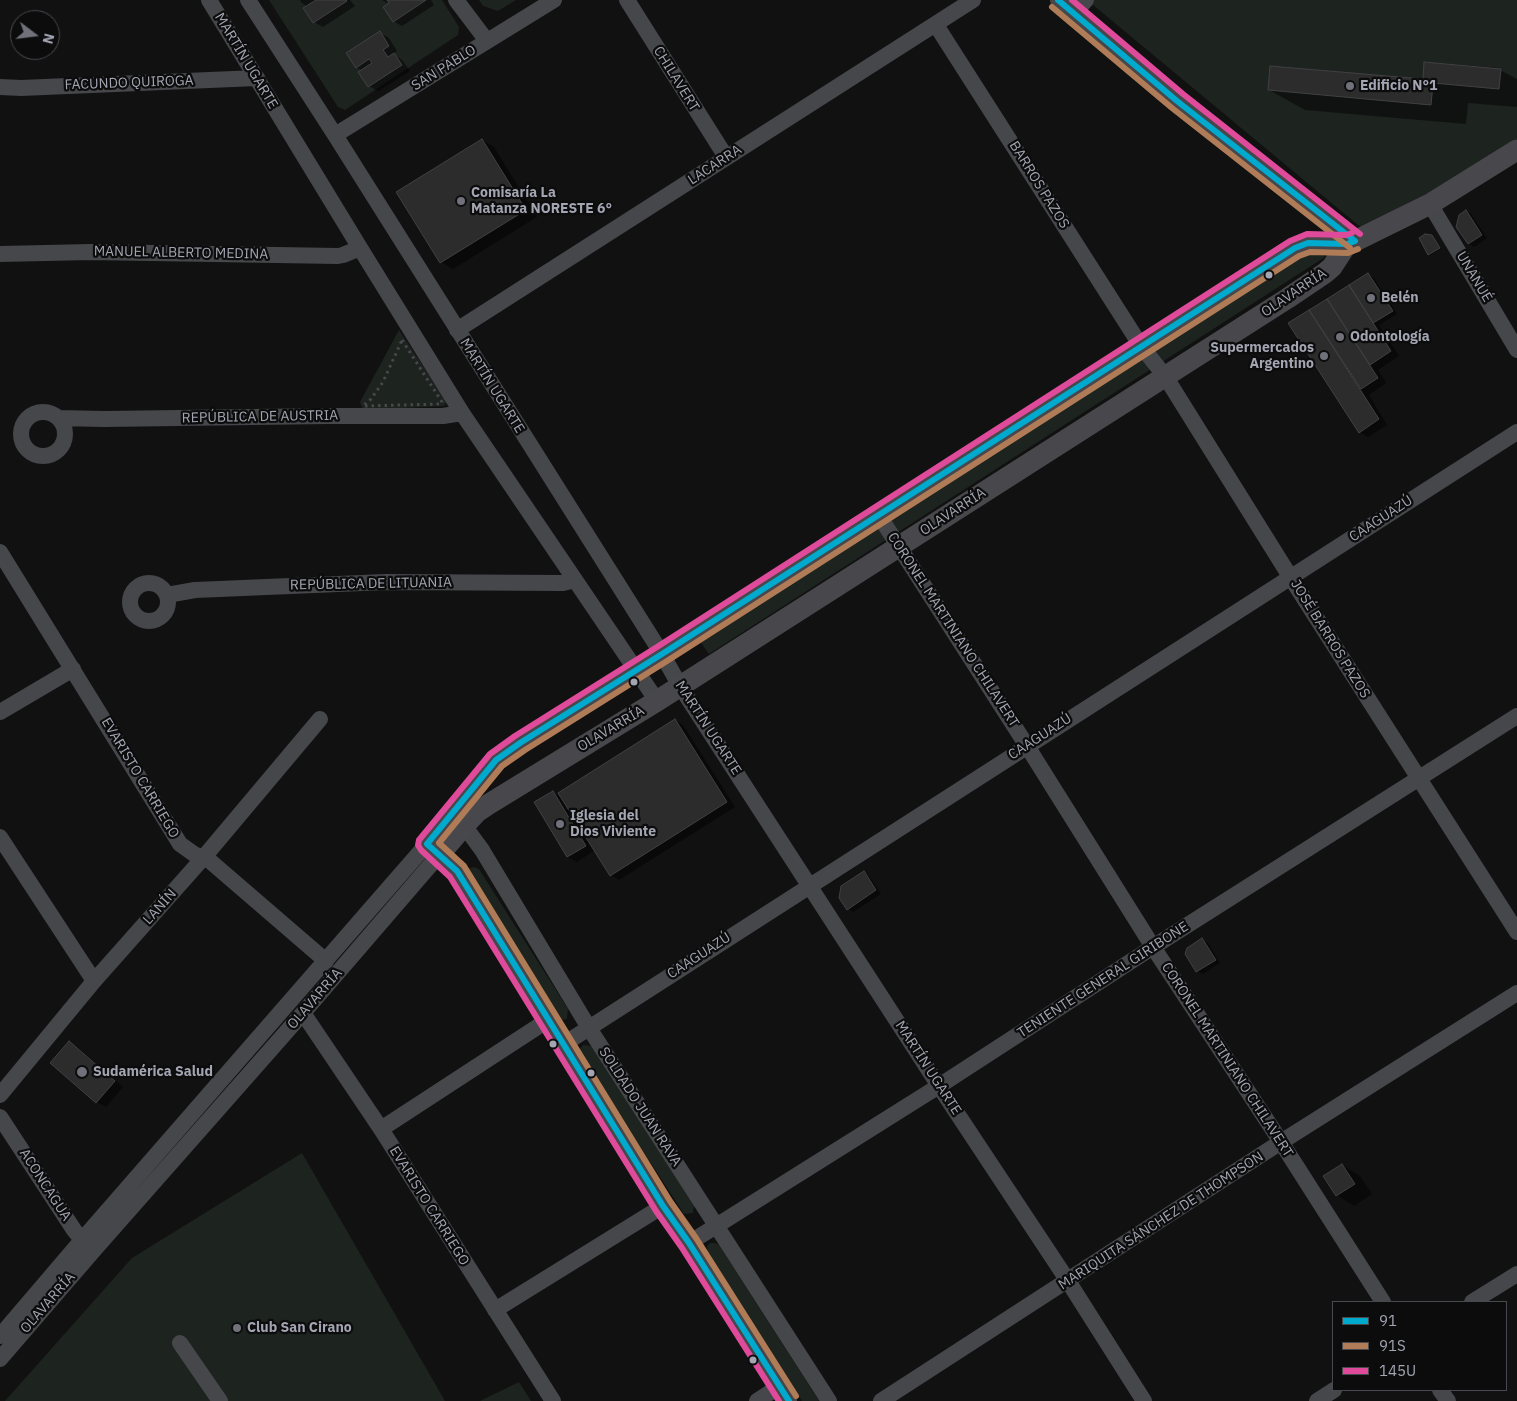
<!DOCTYPE html>
<meta charset="utf-8">
<style>
body{margin:0}
#map{position:relative;width:1517px;height:1401px;overflow:hidden;background:#111112;font-family:"IBM Plex Sans",sans-serif}
canvas{display:block}
.legend{position:absolute;left:1332px;top:1301px;width:175px;height:90px;box-sizing:border-box;background:#0c0c0d;border:1px solid #48494f;margin:0;padding:6px 9px;list-style:none;font-size:15px;color:#a3a5b2}
.legend li{display:flex;align-items:center;gap:10px;height:25px}
.legend b{width:25px;border:1px solid #48494f}
.north{position:absolute;left:10px;top:10px;width:50px;height:50px;box-sizing:border-box;background:#0c0c0d;border:1px solid #48494f;border-radius:50%;rotate:105deg;font-size:14px;font-weight:700;line-height:20px;text-align:center;color:#a3a5b2}
.north::after{content:'';display:block;margin:auto;width:18px;height:22px;background:#70717a;clip-path:polygon(50% 0,100% 100%,50% 72%,0 100%)}
</style>
<div id="map">
<canvas width="1517" height="1401"></canvas>
<ul class="legend">
<li><b style="height:6px;background:#00a9ce"></b>91</li>
<li><b style="height:6px;background:#b07c57"></b>91S</li>
<li><b style="height:6px;background:#e04a9a"></b>145U</li>
</ul>
<div class="north">N</div>
</div>
<script>
const ctx = document.querySelector('canvas').getContext('2d');
ctx.lineJoin = 'round';
function paint(path, color) {
  ctx.fillStyle = color;
  ctx.fill(path, 'evenodd');
}
function shape(rows) {
  const path = new Path2D();
  for (const r of rows) {
    if (r.length === 3) {
      path.moveTo(r[0] + r[2], r[1]);
      path.arc(r[0], r[1], r[2], 0, 2 * Math.PI);
      continue;
    }
    path.moveTo(r[0], r[1]);
    for (let i = 2; i < r.length; i += 2) path.lineTo(r[i], r[i + 1]);
  }
  return path;
}
function trace(path, color, width, dash) {
  ctx.strokeStyle = color;
  ctx.lineWidth = width;
  ctx.lineCap = dash ? 'butt' : 'round';
  ctx.setLineDash(dash || []);
  ctx.stroke(path);
}
function write(font, color, halo, rows, align = 'center') {
  ctx.font = font + ' "IBM Plex Sans",sans-serif';
  ctx.lineWidth = 4.5;
  ctx.setLineDash([]);
  ctx.textBaseline = 'middle';
  ctx.strokeStyle = halo;
  ctx.fillStyle = color;
  for (const [text, x, y, turn = 0] of rows) {
    ctx.save();
    ctx.translate(x, y);
    ctx.rotate((+turn || 0) * Math.PI / 180);
    ctx.textAlign = isNaN(turn) ? turn : align;
    if (halo) ctx.strokeText(text, 0, 0);
    ctx.fillText(text, 0, 0);
    ctx.restore();
  }
}
paint(shape([
 [269,0,442,0,459,27,458,35,345,110,338,107],
 [479,0,516,0,498,11,483,6],
 [1087,0,1517,0,1517,139,1380,222,1365,228,1358,225],
 [1425,62,1500,68,1499,88,1433,83,1430,104,1268,90,1271,66,1423,79],
 [1313,249,1325,257,709,654,699,640],
 [399,330,447,402,444,406,363,410,360,402],
 [474,867,479,869,568,1009,567,1019,562,1020,558,1016,467,872,470,868],
 [583,1045,592,1046,694,1205,693,1213,684,1214,580,1054,580,1049],
 [302,1153,445,1401,5,1401,132,1258],
 [710,1243,715,1243,719,1245,819,1401,802,1401,708,1253,707,1246],
 [519,1382,531,1401,480,1401]
]), '#1d231f');
paint(shape([
 [300,0,350,0,355,6,323,27,314,22,308,7,302,3],
 [382,0,431,0,434,5,402,26,393,21,389,4],
 [380,33,389,38,397,51,393,54,402,60,410,71,378,91,369,86,363,71,356,67],
 [1500,70,1517,79,1517,107,1468,103,1466,124,1305,110,1269,90,1424,80],
 [482,140,494,147,537,217,453,269,441,262,398,192],
 [1466,211,1471,214,1487,238,1474,247,1469,243,1458,227],
 [1432,236,1434,238,1441,249,1431,255,1429,254],
 [1368,274,1374,278,1397,314,1379,325,1399,356,1378,370,1386,383,1369,395,1387,425,1368,437,1359,432,1290,324],
 [675,720,683,725,735,807,619,880,611,875,595,850,577,862,568,857,535,803,553,792,562,798],
 [864,873,869,876,881,894,853,912,848,909],
 [1202,940,1208,943,1220,963,1203,974,1197,971],
 [69,1042,77,1047,123,1087,106,1107,97,1102,52,1062],
 [1342,1165,1360,1176,1372,1194,1354,1206,1337,1195]
]), '#0007');
const building = shape([
 [316,0,346,0,347,1,313,23,303,8,316,0],
 [387,0,426,0,393,22,383,7,389,3,387,0],
 [380,31,389,46,383,50,388,57,394,53,402,65,368,87,358,72,372,63,369,59,356,68,346,53,380,31],
 [1424,62,1501,69,1499,89,1433,83,1431,105,1268,90,1270,66,1423,79,1424,62],
 [482,139,526,210,440,263,396,192,482,139],
 [1466,210,1482,235,1468,244,1456,227,1459,215,1466,210],
 [1425,234,1432,235,1440,248,1428,255,1419,238,1425,234],
 [1368,273,1393,311,1373,323,1349,285,1368,273],
 [1349,285,1391,351,1370,365,1327,299,1349,285],
 [1327,299,1378,378,1361,389,1309,310,1327,299],
 [1309,310,1379,419,1359,433,1288,323,1309,310],
 [675,719,727,802,610,876,558,793,675,719],
 [553,791,586,846,567,857,534,802,553,791],
 [864,871,876,890,847,910,839,898,841,886,864,871],
 [1202,938,1216,960,1196,972,1185,954,1187,948,1202,938],
 [69,1041,115,1081,96,1103,50,1063,69,1041],
 [1342,1164,1355,1184,1336,1196,1323,1176,1342,1164]
]);
paint(building, '#2c2c2d');
trace(building, '#414145', 1);
trace(shape([
 [402,340,442,402,441,404,363,406,371,399,383,382,402,340]
]), '#47474c', 3, [2.5, 4]);
trace(shape([
 [209,0,360,248,462,413,657,701],
 [248,0,335,135,662,654,680,686,939,1086,1068,1281,1144,1401],
 [456,0,487,41],
 [627,0,726,157],
 [1058,0,1177,101,1355,241],
 [1074,13,1086,0],
 [936,25,1141,346,1165,376,1291,578,1517,932],
 [0,87,21,88,257,78],
 [335,135,554,0],
 [1430,204,1517,350],
 [0,254,90,252,338,256,343,255,360,248],
 [457,330,973,0],
 [43,434,22],
 [58,418,104,419,328,416,443,416,462,413],
 [878,514,1027,746,1153,947,1281,1142,1383,1302],
 [0,552,180,844,194,854,210,861,326,961],
 [149,602,19],
 [167,595,195,590,386,582,563,583,575,580],
 [0,712,73,669],
 [457,816,482,850,589,1028,829,1401],
 [0,837,94,981],
 [303,1013,381,1129,553,1401],
 [564,1044,1517,432],
 [0,1095,94,981,204,857,320,719],
 [0,1117,74,1230,82,1240,89,1246],
 [381,1129,548,1020],
 [689,1243,939,1086,1153,947,1517,716],
 [1472,1302,1517,1274],
 [495,1310,663,1206],
 [0,1336,82,1240,427,844,457,871,663,1206,689,1243,789,1401],
 [180,1343,220,1401],
 [0,1359,94,1250,303,1013,439,855],
 [1440,1390,1448,1401],
 [757,1401,780,1386],
 [881,1401,1281,1142,1517,993],
 [1317,1401,1334,1390]
]), '#46474a', 16);
trace(shape([
 [427,844,496,760,520,743,662,654,1295,248,1308,243,1347,244,1355,241,1430,204,1517,150],
 [439,855,464,826,477,812,489,804,657,701,1288,298,1325,273,1332,267,1347,244]
]), '#48484c', 21);
trace(shape([
 [1058,0,1177,101,1355,241],
 [789,1401,689,1243,663,1206,457,871,427,844,496,760,520,743,662,654,1295,248,1308,243,1347,244,1355,241]
]), '#00a9ce', 6);
trace(shape([
 [1052,7,1172,108,1350,248],
 [796,1396,696,1238,670,1201,464,866,439,843,502,766,525,750,667,661,1299,256,1310,252,1348,253,1358,249]
]), '#b07c57', 6);
trace(shape([
 [1072,0,1183,94,1360,234],
 [779,1401,682,1248,656,1211,450,877,421,850,418,845,419,840,490,754,515,736,657,647,1290,241,1307,234,1346,235,1352,233]
]), '#e04a9a', 6);
for (const [x, y, r, color] of [
 [1350,86,5,"#70717a"],
 [461,201,5,"#70717a"],
 [1269,275,4.5,"#a3a5b2"],
 [1371,298,5,"#70717a"],
 [1340,337,5,"#70717a"],
 [1324,356,5,"#70717a"],
 [634,682,4.5,"#a3a5b2"],
 [560,824,5,"#70717a"],
 [553,1044,4.5,"#a3a5b2"],
 [82,1072,6,"#70717a"],
 [591,1073,4.5,"#a3a5b2"],
 [237,1328,5,"#70717a"],
 [753,1360,4.5,"#a3a5b2"]
]) {
  const dot = new Path2D();
  dot.arc(x, y, r, 0, 2 * Math.PI);
  ctx.fillStyle = color;
  ctx.fill(dot);
  trace(dot, '#0c0c0d', 2);
}
write('14px', '#a3a5b2', '#0c0c0d', [
 ["MARTÍN UGARTE",246,61,59],
 ["SAN PABLO",444,68,-32],
 ["CHILAVERT",676,79,58],
 ["FACUNDO QUIROGA",129,83,-2],
 ["LACARRA",715,165,-33],
 ["BARROS PAZOS",1039,185,58],
 ["MANUEL ALBERTO MEDINA",181,253,1],
 ["UNANUÉ",1474,277,59],
 ["OLAVARRÍA",1294,293,-34],
 ["MARTÍN UGARTE",492,386,58],
 ["REPÚBLICA DE AUSTRIA",260,417,-1],
 ["OLAVARRÍA",953,512,-33],
 ["CAAGUAZÚ",1381,519,-33],
 ["REPÚBLICA DE LITUANIA",371,584,-1],
 ["CORONEL MARTINIANO CHILAVERT",953,630,57],
 ["JOSÉ BARROS PAZOS",1330,639,58],
 ["MARTÍN UGARTE",708,728,57],
 ["OLAVARRÍA",611,729,-31],
 ["CAAGUAZÚ",1040,737,-33],
 ["EVARISTO CARRIEGO",140,778,59],
 ["LANÍN",160,907,-48],
 ["CAAGUAZÚ",699,956,-33],
 ["TENIENTE GENERAL GIRIBONE",1103,980,-33],
 ["OLAVARRÍA",315,999,-49],
 ["CORONEL MARTINIANO CHILAVERT",1227,1060,57],
 ["MARTÍN UGARTE",928,1068,57],
 ["SOLDADO JUAN RAVA",640,1107,57],
 ["ACONCAGUA",45,1185,57],
 ["EVARISTO CARRIEGO",429,1206,58],
 ["MARIQUITA SÁNCHEZ DE THOMPSON",1161,1221,-33],
 ["OLAVARRÍA",48,1303,-49]
]);
write('bold 14px', '#a3a5b2', '#0c0c0d', [
 ["Edificio N°1",1360,86],
 ["Comisaría La",471,193],
 ["Matanza NORESTE 6°",471,209],
 ["Belén",1381,298],
 ["Odontología",1350,337],
 ["Supermercados",1314,348,"right"],
 ["Argentino",1314,364,"right"],
 ["Iglesia del",570,816],
 ["Dios Viviente",570,832],
 ["Sudamérica Salud",93,1072],
 ["Club San Cirano",247,1328]
], 'left');
</script>
